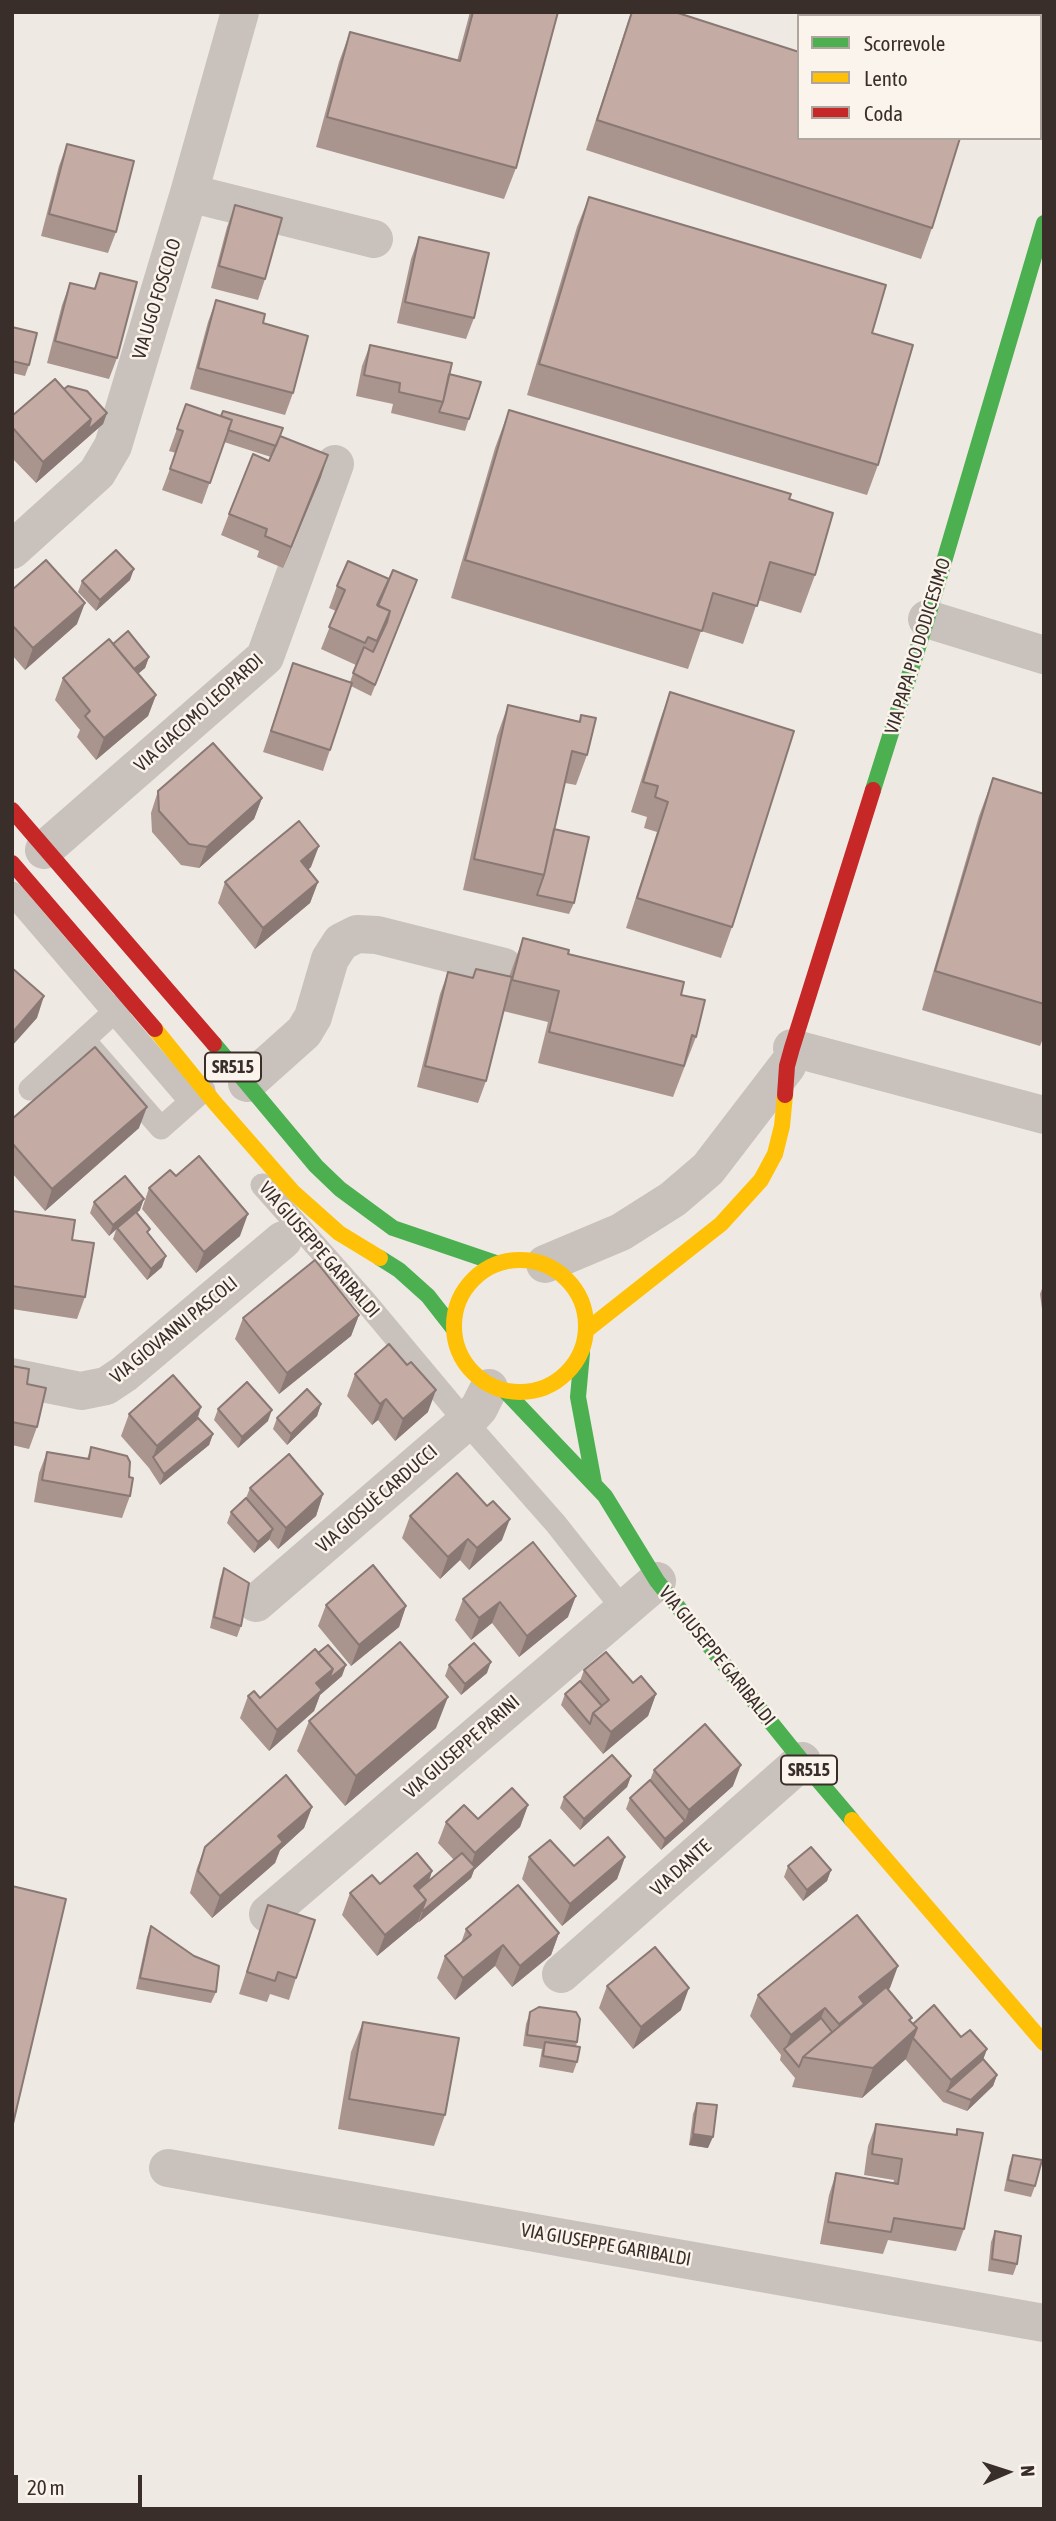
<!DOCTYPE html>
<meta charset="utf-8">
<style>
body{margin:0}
#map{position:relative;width:1056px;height:2521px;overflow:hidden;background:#efe9e4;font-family:"Asap Condensed",sans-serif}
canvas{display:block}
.frame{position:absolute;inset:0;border:14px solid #3a2e2a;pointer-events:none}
.legend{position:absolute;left:797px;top:14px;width:245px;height:126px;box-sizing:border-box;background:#fbf4ec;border:2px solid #aea59e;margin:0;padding:9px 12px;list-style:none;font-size:21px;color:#3a2e2a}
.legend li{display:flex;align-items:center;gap:14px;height:35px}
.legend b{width:35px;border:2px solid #aea59e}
.north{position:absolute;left:972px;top:2437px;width:70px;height:70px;-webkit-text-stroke:5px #fbf4ec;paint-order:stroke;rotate:87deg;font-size:19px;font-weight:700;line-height:28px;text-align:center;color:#3a2e2a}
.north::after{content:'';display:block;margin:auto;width:24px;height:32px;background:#3a2e2a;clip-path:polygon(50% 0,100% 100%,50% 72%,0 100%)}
.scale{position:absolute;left:14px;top:2475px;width:128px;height:32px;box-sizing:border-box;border:4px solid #3a2e2a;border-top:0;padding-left:9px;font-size:21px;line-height:24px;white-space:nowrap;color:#3a2e2a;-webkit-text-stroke:5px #fbf4ec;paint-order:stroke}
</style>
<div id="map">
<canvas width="1056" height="2521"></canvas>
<div class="frame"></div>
<ul class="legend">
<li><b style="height:9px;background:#4caf50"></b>Scorrevole</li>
<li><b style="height:9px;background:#ffc107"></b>Lento</li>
<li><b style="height:9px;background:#c62828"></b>Coda</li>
</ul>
<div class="north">N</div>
<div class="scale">20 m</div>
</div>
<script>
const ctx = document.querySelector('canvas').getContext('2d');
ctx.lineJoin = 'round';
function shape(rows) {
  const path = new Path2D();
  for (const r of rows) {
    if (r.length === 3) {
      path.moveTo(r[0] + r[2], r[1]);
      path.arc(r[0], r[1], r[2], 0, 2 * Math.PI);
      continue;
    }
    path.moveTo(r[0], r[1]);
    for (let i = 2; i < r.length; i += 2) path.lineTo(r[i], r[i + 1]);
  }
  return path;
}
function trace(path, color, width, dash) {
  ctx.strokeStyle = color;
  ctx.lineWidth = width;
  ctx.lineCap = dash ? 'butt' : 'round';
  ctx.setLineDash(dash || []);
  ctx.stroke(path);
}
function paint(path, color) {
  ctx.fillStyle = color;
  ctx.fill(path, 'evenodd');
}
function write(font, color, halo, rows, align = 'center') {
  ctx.font = font + ' "Asap Condensed",sans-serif';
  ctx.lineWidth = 5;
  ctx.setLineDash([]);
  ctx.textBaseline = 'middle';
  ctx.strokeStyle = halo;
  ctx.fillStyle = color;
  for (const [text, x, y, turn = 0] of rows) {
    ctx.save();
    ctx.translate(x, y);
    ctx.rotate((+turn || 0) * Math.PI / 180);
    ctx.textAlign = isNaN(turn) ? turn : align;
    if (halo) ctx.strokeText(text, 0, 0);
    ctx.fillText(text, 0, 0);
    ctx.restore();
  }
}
trace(shape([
 [12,893,185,1095],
 [84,1040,161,1128,204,1090],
 [30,1089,124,1003],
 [262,1185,364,1300,466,1422,556,1524,623,1609]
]), '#c9c1bc', 23);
trace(shape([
 [189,193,374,239],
 [12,550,97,473,113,446,189,193,240,12],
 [927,619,1044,655],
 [44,850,265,657,335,464],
 [792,1048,1044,1115],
 [247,1083,304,1032,313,1017,330,959,341,942,357,934,377,935,504,967],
 [545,1264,621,1232,673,1199,708,1169,787,1066],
 [12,1377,81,1391,106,1386,124,1374,283,1240],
 [256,1603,466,1422,479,1408,489,1388],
 [268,1914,657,1581],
 [561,1974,802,1761],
 [168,2168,1044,2323]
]), '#c9c1bc', 38);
trace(shape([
 [873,790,927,619,1044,223],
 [214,1044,316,1166,340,1189,393,1228,496,1263],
 [380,1258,399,1270,428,1296,453,1328],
 [582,1353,578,1397,594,1483],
 [507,1393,605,1496,657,1581,802,1761,852,1820]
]), '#4caf50', 16);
trace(shape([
 [155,1029,215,1103,293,1192,339,1233,380,1258],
 [520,1326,66],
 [588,1329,721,1224,761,1180,775,1154,782,1126,785,1095],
 [852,1820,1044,2043]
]), '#ffc107', 16);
trace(shape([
 [12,810,214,1044],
 [12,863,155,1029],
 [785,1095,787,1066,792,1048,873,790]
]), '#c62828', 16);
paint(shape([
 [470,12,558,12,516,168,504,199,316,147,339,62,350,32,457,61],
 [631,12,675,12,932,228,921,259,586,150],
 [857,12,1001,12,1000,16,868,16],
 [67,144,116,232,108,253,41,236,59,166],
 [589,197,872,333,878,465,867,495,527,395,577,227],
 [235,205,265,279,258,300,211,288,227,227],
 [419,237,474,318,466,339,397,323,411,259],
 [100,273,117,358,109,379,47,363,62,305,70,283,94,289],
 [216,300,263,323,293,393,285,415,190,389,208,322],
 [12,327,29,365,25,376,12,373],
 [370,345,449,374,481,382,465,431,391,413,393,404,356,396,362,366],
 [64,389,107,413,103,424,36,483,12,458,12,416],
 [186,404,280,436,321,477,283,568,257,557,259,551,221,535,229,514,269,461,271,457,224,442,202,504,162,490,176,453,169,451],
 [509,410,789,499,815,575,801,613,758,600,743,644,701,631,688,669,451,598,495,448],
 [389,579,417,580,371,696,351,686,323,771,263,752,293,663,350,682,356,665,321,649,336,611,329,608,337,586],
 [130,580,96,611,78,592,82,581],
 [12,590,77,624,25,670,12,655],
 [113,644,149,657,145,668,138,674,156,695,148,716,96,760,77,737,80,730,55,700,63,678],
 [670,692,732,927,721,958,626,928,657,832,644,828,647,817,631,812,659,723],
 [508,705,579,721,581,715,587,755,576,785,565,783,554,829,574,903,569,914,463,890,497,736],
 [993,778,1044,794,1044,1036,1040,1046,922,1010,979,816],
 [158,791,262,798,254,819,199,868,181,865,152,832,151,813],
 [311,867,308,870,318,882,310,903,255,949,218,903,225,882],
 [523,938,681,995,696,1037,673,1097,538,1063,548,1022,503,1011,486,1081,478,1103,417,1087,440,994,448,972,472,978,476,969,509,977],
 [12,1119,139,1128,45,1211,12,1173],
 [176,1176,240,1236,196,1273,142,1209,149,1188],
 [94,1202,140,1210,137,1213,148,1234,162,1267,147,1280,113,1239,116,1230,109,1236,90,1213],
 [12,1211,85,1297,77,1319,12,1309],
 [1044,1283,1044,1324,1040,1294],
 [359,1315,351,1336,279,1394,235,1339,243,1318],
 [12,1366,27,1384,37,1427,29,1449,12,1445],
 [355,1374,428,1412,395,1441,378,1420,372,1425,347,1396],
 [321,1404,317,1416,287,1445,273,1429,277,1418],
 [201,1407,198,1418,213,1434,209,1445,160,1485,149,1468,121,1436,129,1414],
 [218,1409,268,1421,238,1448,214,1420],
 [91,1447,129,1477,130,1496,122,1518,34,1502,39,1473,47,1452,87,1459],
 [250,1488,323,1494,316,1516,278,1549,269,1539,254,1553,227,1523,231,1512,246,1498],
 [487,1506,502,1540,469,1570,460,1560,440,1579,402,1538,410,1516],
 [533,1542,568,1617,519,1657,492,1623,471,1640,455,1620,463,1599],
 [224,1568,241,1626,237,1637,210,1628,220,1579],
 [326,1605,406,1606,399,1627,351,1666,318,1626],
 [449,1665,487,1673,461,1695,445,1676],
 [584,1670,633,1683,656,1694,648,1716,603,1754,561,1705,565,1694,580,1681],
 [342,1676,320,1695,314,1711,269,1751,240,1718,248,1696,260,1698],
 [309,1721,436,1728,345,1806,297,1751],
 [654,1770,733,1786,661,1850,626,1809,630,1798,650,1780],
 [631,1776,627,1787,580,1830,560,1808,564,1797],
 [528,1805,520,1827,474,1870,471,1878,419,1922,418,1922,377,1956,342,1915,350,1893,380,1884,432,1871,429,1881,454,1860,438,1843,446,1822,478,1819],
 [312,1807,304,1828,280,1850,275,1863,212,1918,190,1893,197,1868,205,1847],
 [529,1857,574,1866,625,1857,617,1879,562,1926,522,1879],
 [788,1866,831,1870,827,1881,803,1901,784,1877],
 [268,1905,296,1978,289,2000,270,1994,267,2002,239,1994],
 [151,1926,216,1992,211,2003,136,1989,147,1937],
 [466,1929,559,1933,551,1955,512,1987,495,1966,455,2000,437,1978,445,1956,461,1943],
 [607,1986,681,2010,633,2049,599,2008],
 [890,1988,888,1989,913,2024,961,2037,987,2049,983,2059,997,2075,993,2086,967,2111,943,2102,905,2059,862,2098,792,2087,795,2078,780,2060,781,2055,750,2016,758,1995],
 [530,2012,577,2042,576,2047,577,2062,573,2073,539,2067,542,2049,523,2046,526,2024],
 [363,2022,445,2115,434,2146,338,2129,351,2052],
 [697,2103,708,2148,689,2145,693,2114],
 [876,2124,955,2135,957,2129,964,2229,956,2251,888,2240,883,2254,820,2244,829,2195,836,2173,893,2184,894,2180,864,2175,868,2146],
 [1013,2155,1035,2186,1031,2197,1004,2191,1009,2166],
 [995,2231,1017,2264,1013,2275,988,2271,991,2242]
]), '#a9948e');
paint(shape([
 [107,413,103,424,36,483,43,462,91,419],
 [328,455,321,477,283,568,291,547],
 [134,569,130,580,96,611,100,600],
 [85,603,77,624,25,670,33,648],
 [149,657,145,668,123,686,127,675],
 [156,695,148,716,96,760,104,738],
 [262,798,254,819,199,868,207,847],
 [319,846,311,867,293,882,301,861],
 [318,882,310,903,255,949,263,928],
 [44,996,37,1018,12,1046,12,1033],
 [147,1107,139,1128,45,1211,52,1189],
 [144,1199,140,1210,117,1229,117,1228,109,1236,113,1225],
 [248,1214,240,1236,196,1273,204,1252],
 [166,1256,162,1267,147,1280,151,1269],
 [359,1315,351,1336,279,1394,287,1373],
 [436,1390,428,1412,395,1441,403,1419],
 [386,1399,378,1420,372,1425,380,1404],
 [321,1404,317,1416,287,1445,291,1434],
 [201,1407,193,1429,153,1457,157,1446],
 [272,1410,268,1421,238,1448,242,1437],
 [213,1434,209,1445,160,1485,164,1474],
 [323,1494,316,1516,278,1549,286,1528],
 [510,1519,502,1540,469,1570,477,1548],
 [273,1529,269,1540,254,1553,258,1542],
 [468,1539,460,1560,440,1579,448,1557],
 [576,1596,568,1617,519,1657,527,1636],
 [500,1602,492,1623,471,1640,479,1618],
 [406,1606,399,1627,351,1666,359,1645],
 [491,1662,487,1673,461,1695,465,1684],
 [346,1665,342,1676,320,1695,314,1711,269,1751,277,1730,316,1683,333,1669],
 [656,1694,648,1716,603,1754,611,1732],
 [448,1697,436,1728,345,1806,356,1776],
 [741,1765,733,1786,661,1850,665,1839,685,1821,689,1810],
 [631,1776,627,1787,580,1830,584,1819],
 [528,1805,520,1827,474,1870,471,1878,419,1922,423,1911,469,1872,475,1853],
 [312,1807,304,1828,280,1850,275,1863,212,1918,220,1896,278,1836],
 [625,1857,617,1879,562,1926,570,1904],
 [831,1870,827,1881,803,1901,807,1890],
 [432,1871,425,1893,414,1901,414,1886],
 [426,1900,418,1922,377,1956,385,1935],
 [559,1933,551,1955,512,1987,520,1966],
 [503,1945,495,1966,455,2000,463,1978],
 [898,1966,890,1988,862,2010,832,2045,839,2024,859,1997],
 [689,1988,681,2010,633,2049,641,2027],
 [825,2008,817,2029,785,2050,791,2035],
 [917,2028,906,2059,862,2098,873,2068],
 [987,2049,979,2071,947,2091,943,2102,951,2080],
 [997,2075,993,2086,967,2111,971,2100],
 [693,2134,713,2137,708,2148,689,2145]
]), '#897874');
const building = shape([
 [473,12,558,12,516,168,327,117,350,32,460,61,473,12],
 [632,12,675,12,799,52,799,138,960,138,932,228,597,120,632,12],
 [967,12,1001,12,1000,16,978,16,967,12],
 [67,144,134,161,116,232,49,214,67,144],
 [589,197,886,285,872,333,913,345,878,465,539,364,589,197],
 [235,205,282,218,265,279,219,266,235,205],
 [419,237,489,253,474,318,405,302,419,237],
 [100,273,137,282,117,358,55,341,70,283,95,289,100,273],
 [216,300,265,314,263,323,308,336,293,393,198,368,216,300],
 [12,327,37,333,29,365,12,361,12,327],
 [370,345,452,363,443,402,399,392,400,383,364,375,370,345],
 [449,374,481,382,469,419,439,412,443,402,449,374],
 [55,379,91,419,43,462,12,427,12,416,55,379],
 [68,386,87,391,107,413,88,430,91,419,64,389,68,386],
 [186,404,232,420,210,483,170,469,183,431,177,429,186,404],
 [509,410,791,494,789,499,833,513,815,575,770,562,757,606,713,593,702,631,465,560,509,410],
 [223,411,283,428,276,446,228,430,232,420,221,416,223,411],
 [280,436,328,455,291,547,265,536,267,529,229,514,253,454,269,461,280,436],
 [116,550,134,569,100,600,82,581,116,550],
 [46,560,85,603,33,648,12,625,12,590,46,560],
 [348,561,389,579,377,605,390,611,377,641,368,637,365,643,329,627,345,590,337,586,348,561],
 [393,570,417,580,375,685,353,673,364,647,373,652,387,622,390,611,378,606,393,570],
 [128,631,149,657,134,669,113,644,128,631],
 [109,639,156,695,104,738,85,716,90,711,63,678,109,639],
 [293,663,352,683,330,750,271,731,293,663],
 [670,692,794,731,732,927,637,898,668,802,655,797,658,786,643,782,670,692],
 [508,705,580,722,581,715,596,718,587,755,572,751,544,875,474,859,508,705],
 [213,743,262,798,207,847,189,844,159,811,158,791,213,743],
 [993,778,1044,794,1044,1004,935,971,993,778],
 [299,821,319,846,301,861,318,882,263,928,225,882,299,821],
 [554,829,589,837,574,903,537,895,544,875,554,829],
 [523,938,569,950,568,954,684,982,681,995,705,1000,696,1037,692,1035,684,1066,549,1032,559,991,512,980,523,938],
 [12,968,44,996,12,1033,12,968],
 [476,969,512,977,486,1081,425,1066,448,972,473,978,476,969],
 [95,1047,147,1107,52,1189,12,1143,12,1119,95,1047],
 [199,1156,248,1214,204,1252,149,1188,170,1170,176,1176,199,1156],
 [125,1176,144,1199,113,1225,94,1202,125,1176],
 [12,1211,75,1220,72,1240,94,1243,85,1297,12,1286,12,1211],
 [136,1212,150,1229,147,1232,166,1256,151,1269,117,1228,136,1212],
 [315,1260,359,1315,287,1373,243,1318,315,1260],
 [389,1344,407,1365,411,1362,436,1390,403,1419,386,1399,380,1404,355,1374,389,1344],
 [12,1366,29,1369,27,1384,46,1388,37,1427,12,1422,12,1366],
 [173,1375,201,1407,157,1446,129,1414,173,1375],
 [247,1382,272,1410,242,1437,218,1409,247,1382],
 [307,1389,321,1404,291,1434,277,1418,307,1389],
 [198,1418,213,1434,164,1474,153,1457,198,1418],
 [91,1447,127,1456,130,1462,129,1477,133,1478,130,1496,42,1480,47,1452,89,1459,91,1447],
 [289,1454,323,1494,286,1528,250,1488,289,1454],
 [457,1473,487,1506,493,1501,510,1519,477,1548,468,1539,448,1557,410,1516,457,1473],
 [246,1498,273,1529,258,1542,231,1512,246,1498],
 [533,1542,576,1596,527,1636,500,1602,479,1618,463,1599,533,1542],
 [373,1565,406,1606,359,1645,326,1605,373,1565],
 [224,1568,249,1583,241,1626,214,1617,224,1568],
 [400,1642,448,1697,356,1776,309,1721,400,1642],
 [474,1643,491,1662,465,1684,449,1665,474,1643],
 [328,1645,346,1665,329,1679,333,1669,318,1653,328,1645],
 [315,1649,333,1669,316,1683,322,1690,277,1730,248,1696,254,1691,260,1698,315,1649],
 [606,1652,633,1683,641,1676,656,1694,611,1732,593,1713,609,1700,584,1670,606,1652],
 [580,1681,602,1706,593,1713,590,1724,565,1694,580,1681],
 [705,1724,741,1765,689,1810,654,1770,705,1724],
 [612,1755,631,1776,584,1819,564,1797,612,1755],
 [286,1775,312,1807,278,1836,283,1842,220,1896,198,1871,205,1847,286,1775],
 [650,1780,685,1821,665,1839,630,1798,650,1780],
 [512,1788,528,1805,475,1853,446,1822,464,1805,478,1819,512,1788],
 [608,1837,625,1857,570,1904,529,1857,550,1840,574,1866,608,1837],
 [811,1847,831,1870,807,1890,788,1866,811,1847],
 [417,1853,432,1871,414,1886,426,1900,385,1935,350,1893,372,1875,380,1884,417,1853],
 [462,1853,475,1867,423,1911,422,1910,426,1900,418,1890,462,1853],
 [518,1885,559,1933,520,1966,503,1945,463,1978,445,1956,471,1935,466,1929,518,1885],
 [12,1886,66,1899,12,2128,12,1886],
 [268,1905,315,1920,296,1978,278,1972,275,1981,247,1972,268,1905],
 [857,1915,898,1966,859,1997,864,2004,839,2024,825,2008,791,2035,758,1995,857,1915],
 [151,1926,194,1956,219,1966,216,1992,140,1978,151,1926],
 [655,1947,689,1988,641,2027,607,1986,655,1947],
 [886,1987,912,2018,909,2020,917,2028,873,2068,803,2057,886,1987],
 [934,2005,961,2037,970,2030,987,2049,951,2080,913,2038,917,2028,913,2024,934,2005],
 [539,2007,576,2012,580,2019,577,2042,527,2035,530,2012,539,2007],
 [821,2018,832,2032,803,2057,799,2067,784,2049,821,2018],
 [363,2022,459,2038,445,2115,349,2099,363,2022],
 [545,2042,580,2047,577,2062,543,2056,545,2042],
 [983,2059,997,2075,971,2100,947,2091,983,2059],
 [697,2103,717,2105,713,2137,693,2134,697,2103],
 [876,2124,957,2135,957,2129,983,2133,964,2229,894,2218,891,2232,828,2222,836,2173,898,2184,902,2159,872,2154,876,2124],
 [1013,2155,1042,2160,1035,2186,1008,2180,1013,2155],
 [995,2231,1021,2236,1017,2264,992,2259,995,2231]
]);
paint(building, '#c4aca5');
trace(building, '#897874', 2);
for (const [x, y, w] of [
 [233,1067,56],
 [809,1770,56]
]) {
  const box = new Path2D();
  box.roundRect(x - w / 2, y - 14.5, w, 29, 5);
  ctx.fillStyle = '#fbf4ec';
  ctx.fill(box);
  trace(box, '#3a2e2a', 2);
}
write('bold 18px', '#3a2e2a', null, [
 ["SR515",233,1067],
 ["SR515",809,1770]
]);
write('19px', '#3a2e2a', '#fbf4ec', [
 ["VIA UGO FOSCOLO",157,299,-73],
 ["VIA PAPA PIO DODICESIMO",918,646,-73],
 ["VIA GIACOMO LEOPARDI",199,713,-42],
 ["VIA GIUSEPPE GARIBALDI",319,1250,49],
 ["VIA GIOVANNI PASCOLI",174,1330,-39],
 ["VIA GIOSUÈ CARDUCCI",377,1499,-41],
 ["VIA GIUSEPPE GARIBALDI",717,1656,51],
 ["VIA GIUSEPPE PARINI",462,1747,-41],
 ["VIA DANTE",681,1868,-42],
 ["VIA GIUSEPPE GARIBALDI",606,2245,10]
]);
</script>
